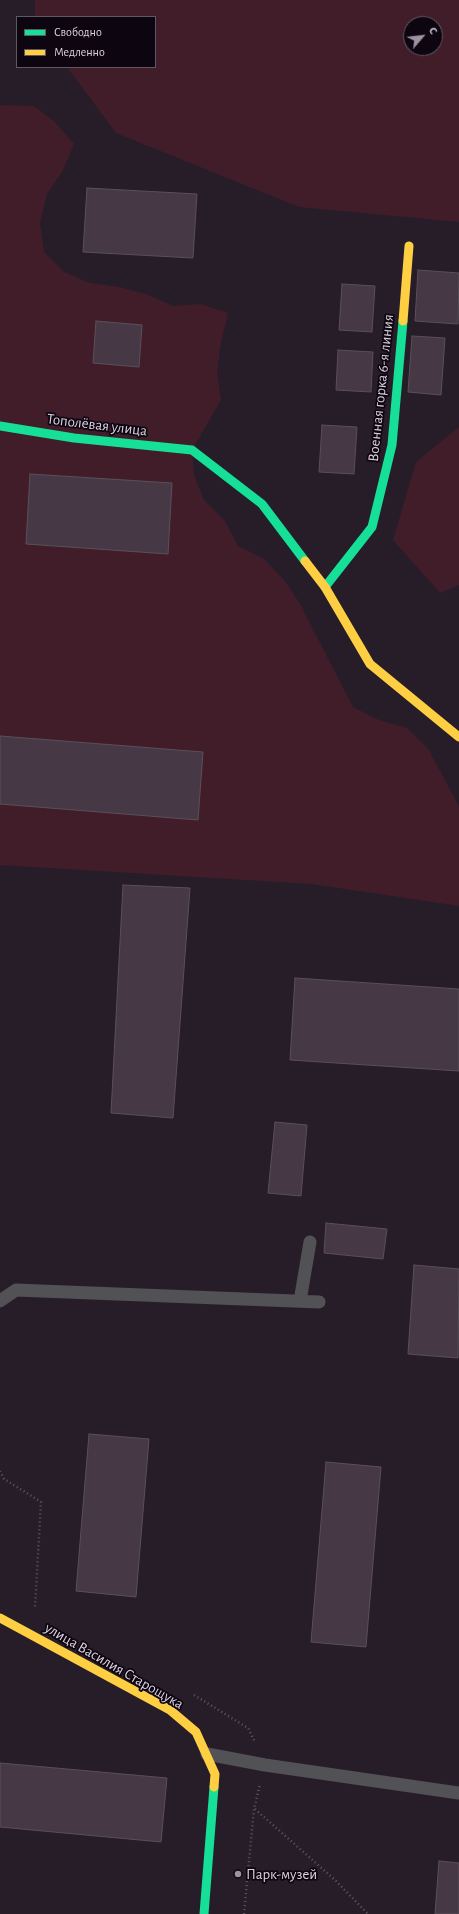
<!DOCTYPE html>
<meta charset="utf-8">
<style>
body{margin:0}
#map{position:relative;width:459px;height:1914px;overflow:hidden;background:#261d29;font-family:"Alegreya Sans",sans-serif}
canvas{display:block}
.legend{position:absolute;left:16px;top:16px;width:140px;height:52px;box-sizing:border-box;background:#0d0610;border:1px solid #605764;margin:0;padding:5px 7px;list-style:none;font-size:12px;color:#dcd1e1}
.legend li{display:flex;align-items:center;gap:8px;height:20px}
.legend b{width:20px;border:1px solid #605764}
.north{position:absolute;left:403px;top:16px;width:40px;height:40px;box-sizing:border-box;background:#0d0610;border:1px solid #605764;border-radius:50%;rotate:62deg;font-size:11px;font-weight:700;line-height:16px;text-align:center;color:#dcd1e1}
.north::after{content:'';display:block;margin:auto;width:14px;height:18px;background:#9c92a1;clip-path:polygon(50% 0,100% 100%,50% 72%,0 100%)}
</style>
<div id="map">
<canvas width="459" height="1914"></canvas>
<ul class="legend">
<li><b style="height:5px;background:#16e098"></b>Свободно</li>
<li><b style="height:5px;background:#ffcf43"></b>Медленно</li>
</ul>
<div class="north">С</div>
</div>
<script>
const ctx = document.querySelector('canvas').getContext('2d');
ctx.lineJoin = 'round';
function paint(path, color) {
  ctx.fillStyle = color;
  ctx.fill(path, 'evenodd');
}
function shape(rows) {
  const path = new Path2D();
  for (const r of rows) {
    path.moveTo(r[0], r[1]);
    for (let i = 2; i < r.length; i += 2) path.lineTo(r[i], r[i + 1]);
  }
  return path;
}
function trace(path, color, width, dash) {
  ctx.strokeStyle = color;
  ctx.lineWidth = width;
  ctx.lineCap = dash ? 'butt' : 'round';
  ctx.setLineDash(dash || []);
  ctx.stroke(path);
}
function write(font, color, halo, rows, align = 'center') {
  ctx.font = font + ' "Alegreya Sans",sans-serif';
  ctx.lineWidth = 3.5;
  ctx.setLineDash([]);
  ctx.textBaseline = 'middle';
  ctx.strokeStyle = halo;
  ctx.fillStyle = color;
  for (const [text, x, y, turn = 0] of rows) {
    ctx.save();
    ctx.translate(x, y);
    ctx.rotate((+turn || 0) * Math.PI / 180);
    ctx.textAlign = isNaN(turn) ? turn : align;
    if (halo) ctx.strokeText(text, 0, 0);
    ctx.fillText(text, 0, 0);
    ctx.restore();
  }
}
paint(shape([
 [35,0,459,0,459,222,299,207,116,133,67,67,155,67,155,17,35,17],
 [411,24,435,24,435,48,411,48],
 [0,105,34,106,55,122,74,144,63,170,47,194,40,223,44,252,64,272,90,283,119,287,146,294,173,306,201,304,228,313,221,342,217,372,221,400,192,450,194,475,204,500,225,521,238,546,264,559,285,581,300,604,353,707,379,720,407,728,427,747,459,806,459,906,312,884,0,865],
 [459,427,459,585,440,593,393,540,416,462]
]), '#411d2a');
const building = shape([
 [87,188,197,194,193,258,83,252,87,188],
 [418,270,459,273,458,324,415,321,418,270],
 [342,284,375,286,372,332,339,330,342,284],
 [96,321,142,325,139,367,93,363,96,321],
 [412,336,445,338,441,395,408,392,412,336],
 [338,350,373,352,371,392,336,390,338,350],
 [322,425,357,427,354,474,319,472,322,425],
 [30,474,172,483,168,554,26,544,30,474],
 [0,736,203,752,198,820,0,804,0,736],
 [123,885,190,888,173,1118,111,1113,123,885],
 [295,978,459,989,459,1071,290,1060,295,978],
 [275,1122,307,1125,301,1196,268,1193,275,1122],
 [326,1223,387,1229,383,1259,324,1253,326,1223],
 [414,1265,459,1269,458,1358,408,1354,414,1265],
 [89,1434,149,1439,136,1597,76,1591,89,1434],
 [326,1462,381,1467,366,1647,311,1642,326,1462],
 [0,1763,167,1778,161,1842,0,1827,0,1763],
 [439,1861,459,1863,459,1914,435,1914,439,1861]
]);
paint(building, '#463844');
trace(building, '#5a5059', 1);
trace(shape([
 [0,1471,4,1479,41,1502,35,1607],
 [194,1695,248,1728,255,1742],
 [255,1809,335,1880,368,1914],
 [244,1914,254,1809,260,1784]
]), '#5d5960', 2.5, [1, 3]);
trace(shape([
 [0,1301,16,1290,319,1302],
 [300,1301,310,1242],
 [207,1754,265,1765,459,1793]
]), '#525156', 13);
trace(shape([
 [0,426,74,438,192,450,262,504,305,561],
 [325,587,372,527,392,445,403,321],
 [204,1914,214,1787]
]), '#16e098', 9);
trace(shape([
 [403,321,409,246],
 [305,561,325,587,370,664,459,737],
 [0,1618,170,1710,196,1732,215,1774,214,1787]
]), '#ffcf43', 9);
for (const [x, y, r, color] of [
 [238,1874,4,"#9c92a1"]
]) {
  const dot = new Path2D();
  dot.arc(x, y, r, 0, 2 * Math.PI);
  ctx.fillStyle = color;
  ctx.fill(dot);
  trace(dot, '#0d0610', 1.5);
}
write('15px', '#dcd1e1', '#0d0610', [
 ["Военная горка 6-я линия",381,388,-84],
 ["Тополёвая улица",97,425,7],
 ["улица Василия Старощука",114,1666,30]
]);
write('15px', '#dcd1e1', '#0d0610', [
 ["Парк-музей",246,1874]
], 'left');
</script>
